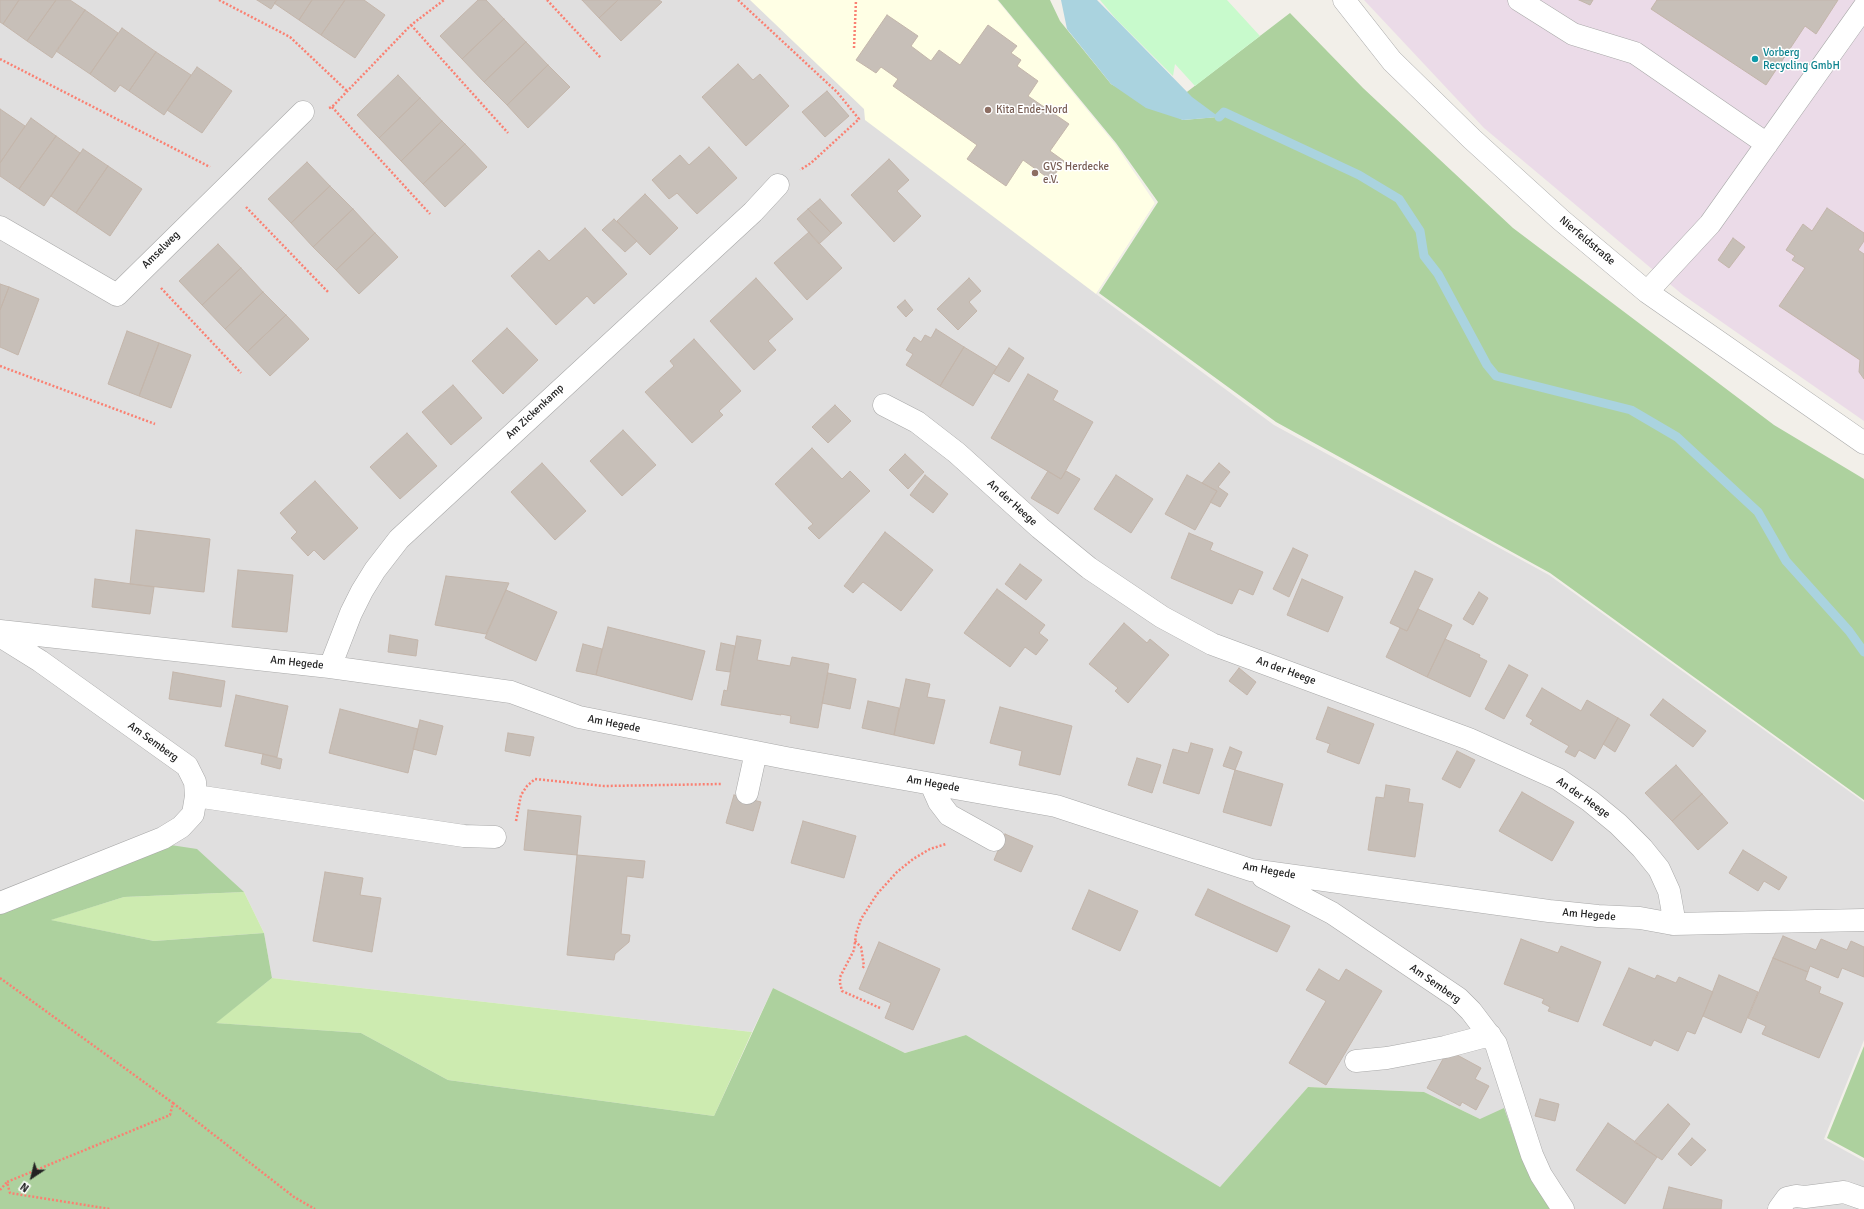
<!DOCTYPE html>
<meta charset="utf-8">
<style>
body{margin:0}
#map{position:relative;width:1864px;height:1209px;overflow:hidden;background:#f2efe9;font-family:Signika,sans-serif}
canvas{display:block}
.north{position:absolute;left:12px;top:1157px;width:40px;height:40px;-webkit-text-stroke:3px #fff;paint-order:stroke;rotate:215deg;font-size:11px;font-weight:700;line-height:16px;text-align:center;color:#222}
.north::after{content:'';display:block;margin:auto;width:14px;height:18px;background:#222;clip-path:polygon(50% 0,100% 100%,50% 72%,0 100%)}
</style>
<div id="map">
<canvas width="1864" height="1209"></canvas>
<div class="north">N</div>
</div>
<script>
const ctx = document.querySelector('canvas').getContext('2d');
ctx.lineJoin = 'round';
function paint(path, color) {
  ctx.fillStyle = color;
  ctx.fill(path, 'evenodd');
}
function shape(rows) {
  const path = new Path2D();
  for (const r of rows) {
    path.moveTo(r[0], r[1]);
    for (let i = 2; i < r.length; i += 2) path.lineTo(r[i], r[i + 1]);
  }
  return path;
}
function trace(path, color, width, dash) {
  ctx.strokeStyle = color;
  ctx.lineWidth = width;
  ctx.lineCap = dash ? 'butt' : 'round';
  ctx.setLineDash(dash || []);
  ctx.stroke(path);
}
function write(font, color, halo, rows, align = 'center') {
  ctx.font = font + ' Signika,sans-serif';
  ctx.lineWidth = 3;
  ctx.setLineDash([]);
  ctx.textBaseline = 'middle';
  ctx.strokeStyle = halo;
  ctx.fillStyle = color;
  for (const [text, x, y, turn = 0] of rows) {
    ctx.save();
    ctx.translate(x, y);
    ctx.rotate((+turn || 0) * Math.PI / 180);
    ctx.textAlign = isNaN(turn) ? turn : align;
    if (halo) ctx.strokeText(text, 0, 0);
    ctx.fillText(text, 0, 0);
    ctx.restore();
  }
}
paint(shape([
 [0,0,995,0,1155,203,1096,294,1274,425,1549,575,1864,802,1864,1040,1824,1139,1864,1161,1864,1209,1550,1209,1533,1182,1480,1119,1424,1092,1308,1087,1220,1187,966,1035,905,1053,773,988,752,1032,272,978,264,933,244,892,0,897]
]), '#e0dfdf');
paint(shape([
 [1364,0,1864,0,1864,421,1683,295,1484,128]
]), '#ebdbe8');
paint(shape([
 [750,0,997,0,1115,144,1155,203,1096,294,865,120,864,109]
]), '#ffffe5');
paint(shape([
 [244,892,264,933,154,941,50,920,124,897],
 [272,978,752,1032,714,1116,448,1080,361,1033,215,1023]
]), '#cdebb0');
paint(shape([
 [998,0,1050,0,1060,21,1111,84,1183,120,1217,117,1179,98,1290,13,1363,88,1513,228,1774,425,1864,479,1864,800,1550,573,1276,422,1099,293,1158,202,1116,143],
 [151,842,197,849,244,892,124,897,51,920,154,941,264,933,272,978,216,1023,361,1033,448,1080,714,1116,773,988,905,1053,966,1035,1220,1187,1308,1087,1424,1092,1480,1119,1504,1108,1522,1158,1533,1182,1550,1209,0,1209,0,897],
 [1864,1046,1864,1158,1827,1138]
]), '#add19e');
paint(shape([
 [1100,0,1227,0,1260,36,1195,86,1175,64,1173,76,1116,19]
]), '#c8facc');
paint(shape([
 [1061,0,1097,0,1192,97,1219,117,1183,120,1146,108,1111,84,1067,29]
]), '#aad3df');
trace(shape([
 [1219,117,1224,112,1359,175,1399,199,1420,231,1424,256,1438,274,1487,365,1496,376,1631,410,1677,437,1758,512,1786,561,1849,631,1864,652]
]), '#aad3df', 9);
const building = shape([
 [0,0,19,0,3,24,0,22,0,0],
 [19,0,56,0,27,41,3,24,19,0],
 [56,0,70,0,85,10,52,58,27,41,56,0],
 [257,0,277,0,271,9,257,0],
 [277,0,312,0,299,20,274,3,277,0],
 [312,0,345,0,321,35,299,20,312,0],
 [345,0,364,0,385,15,355,58,321,35,345,0],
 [478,0,486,0,504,19,462,59,440,36,478,0],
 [582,0,618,0,599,18,582,0],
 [618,0,659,0,662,2,621,41,599,18,618,0],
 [1579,0,1593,0,1590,5,1579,0],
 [1657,0,1838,0,1816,34,1805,26,1766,85,1651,9,1657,0],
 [85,10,118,33,90,74,56,51,85,10],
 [887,15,918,36,911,46,931,61,939,50,960,65,988,25,1017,46,1011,53,1021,60,1017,66,1038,81,1028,96,1069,124,1050,151,1064,161,1051,180,1023,160,1006,186,967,159,977,145,893,86,898,79,881,67,876,73,856,60,887,15],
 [504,19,526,42,484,82,462,59,504,19],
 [122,28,156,52,129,91,120,85,115,92,90,74,122,28],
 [526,42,548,65,507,105,484,82,526,42],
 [156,52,191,75,164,115,129,91,156,52],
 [738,64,753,80,760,74,789,106,746,146,702,97,738,64],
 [548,65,570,87,528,128,507,105,548,65],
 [197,67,232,91,202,133,167,110,197,67],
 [398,75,420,98,379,138,357,115,398,75],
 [827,91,849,116,825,137,802,112,827,91],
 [420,98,442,121,401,161,379,138,420,98],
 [0,109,25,126,0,163,0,109],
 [31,118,56,136,19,189,0,176,0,163,31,118],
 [442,121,465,144,423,184,401,161,442,121],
 [56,136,80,153,44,206,19,189,56,136],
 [465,144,487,167,445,207,423,184,465,144],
 [709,147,737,178,697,214,677,193,669,199,652,180,680,155,689,165,709,147],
 [83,149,108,166,76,213,51,196,83,149],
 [889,159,909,180,897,191,921,216,894,242,851,195,889,159],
 [307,162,330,186,291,223,268,199,307,162],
 [108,166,142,189,110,236,76,213,108,166],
 [330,186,353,209,313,247,291,223,330,186],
 [645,194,678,228,650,255,617,221,645,194],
 [820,199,842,223,831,233,808,209,820,199],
 [1827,208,1864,233,1864,241,1858,250,1864,254,1864,379,1859,372,1860,360,1779,306,1805,268,1792,260,1795,256,1786,250,1803,224,1812,231,1827,208],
 [353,209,375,233,336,270,313,247,353,209],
 [808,209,831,233,819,244,797,219,808,209],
 [614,219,637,241,625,252,602,230,614,219],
 [585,228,627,274,594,304,587,296,556,325,511,276,539,250,549,261,585,228],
 [809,232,842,268,807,300,774,263,809,232],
 [375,233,398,257,359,294,336,270,375,233],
 [1733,238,1745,247,1729,268,1718,260,1733,238],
 [218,244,241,268,202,305,179,281,218,244],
 [241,268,263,292,225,329,202,305,241,268],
 [756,278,793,319,768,341,776,350,754,370,710,321,756,278],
 [969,278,981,291,969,302,977,311,958,330,937,309,969,278],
 [0,284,9,287,0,310,0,284],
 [9,287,39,299,18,355,0,347,0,310,9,287],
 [263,292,286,315,247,352,225,329,263,292],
 [905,300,913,310,906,317,897,307,905,300],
 [286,315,309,339,270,376,247,352,286,315],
 [507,328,538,360,503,394,472,361,507,328],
 [936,329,964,347,940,386,906,365,913,354,906,350,914,337,921,342,925,335,931,338,936,329],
 [127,331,159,343,139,396,108,384,127,331],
 [694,339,741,391,719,411,723,415,692,443,645,392,674,366,670,361,694,339],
 [159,343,191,355,171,408,139,396,159,343],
 [964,347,997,367,973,406,940,386,964,347],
 [1009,348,1024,358,1009,382,993,373,1009,348],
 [1028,374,1058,391,1053,400,1093,422,1061,479,991,438,1028,374],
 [453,385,482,418,451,445,422,412,453,385],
 [835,405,851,421,828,443,812,427,835,405],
 [623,430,656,465,622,496,590,461,623,430],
 [407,433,437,466,400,499,370,467,407,433],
 [812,448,842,479,850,471,870,491,819,539,808,528,813,524,775,484,812,448],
 [905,454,924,472,908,489,889,470,905,454],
 [542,463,586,511,555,540,511,492,542,463],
 [1219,463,1230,472,1218,487,1228,494,1220,507,1210,502,1217,491,1202,483,1219,463],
 [1048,471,1061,479,1066,471,1080,479,1058,514,1031,498,1048,471],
 [925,475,948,494,933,513,910,495,925,475],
 [1116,475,1153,499,1131,533,1094,509,1116,475],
 [1187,475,1217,491,1195,530,1165,514,1187,475],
 [315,481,358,528,324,560,314,550,308,556,291,538,297,532,280,513,315,481],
 [136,530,210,539,204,592,130,584,136,530],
 [885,532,933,570,901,611,863,582,853,593,844,586,885,532],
 [1189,533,1213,543,1210,550,1263,572,1253,595,1239,589,1232,604,1171,578,1189,533],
 [1293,548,1308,555,1289,597,1273,589,1293,548],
 [1020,564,1042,580,1026,600,1005,584,1020,564],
 [238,570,293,575,287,632,232,627,238,570],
 [1415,571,1433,579,1407,631,1390,623,1415,571],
 [446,576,509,583,486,634,435,625,446,576],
 [95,579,154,587,150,614,92,607,95,579],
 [1302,579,1343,597,1328,632,1287,615,1302,579],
 [997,589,1045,625,1039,633,1048,640,1036,655,1025,647,1010,667,964,633,997,589],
 [506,590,557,612,536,661,485,638,506,590],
 [1479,592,1488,598,1473,625,1463,619,1479,592],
 [1418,609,1452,625,1427,677,1386,657,1400,628,1407,631,1418,609],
 [1124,623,1147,643,1150,639,1169,655,1128,703,1115,691,1118,688,1089,664,1124,623],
 [608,627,705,651,692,700,596,675,608,627],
 [390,635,418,640,416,656,388,652,390,635],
 [737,636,761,640,757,660,790,666,792,657,829,664,818,728,790,723,791,716,781,714,781,715,721,705,724,690,727,691,737,636],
 [1445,639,1480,655,1479,657,1487,661,1470,697,1427,677,1445,639],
 [721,643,735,646,730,672,716,670,721,643],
 [583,644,602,649,596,675,576,671,583,644],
 [1509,665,1528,675,1504,719,1485,709,1509,665],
 [1239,668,1256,682,1247,695,1229,681,1239,668],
 [173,672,225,681,221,707,169,699,173,672],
 [828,673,856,679,850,709,822,703,828,673],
 [906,679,930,684,927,697,945,700,934,744,894,735,906,679],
 [1542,688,1581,711,1587,700,1618,718,1595,759,1579,750,1575,757,1565,752,1569,746,1530,724,1533,720,1526,716,1542,688],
 [236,695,288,706,277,757,225,746,236,695],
 [1663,699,1706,731,1693,747,1650,715,1663,699],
 [868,701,899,708,894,735,862,728,868,701],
 [1000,707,1072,726,1060,775,1019,765,1022,751,990,743,1000,707],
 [1328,707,1374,724,1359,764,1327,752,1330,744,1316,739,1328,707],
 [340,709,418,729,408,773,329,753,340,709],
 [1618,718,1630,725,1615,752,1603,744,1618,718],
 [420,720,443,726,436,755,413,749,420,720],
 [508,733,534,737,530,756,505,751,508,733],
 [1191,743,1213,749,1199,794,1163,783,1173,749,1188,753,1191,743],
 [1230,747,1242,752,1235,770,1223,766,1230,747],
 [1457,751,1475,760,1460,788,1442,779,1457,751],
 [263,754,282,759,280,769,261,764,263,754],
 [1137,758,1161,765,1152,793,1128,785,1137,758],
 [1676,765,1702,794,1672,821,1645,793,1676,765],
 [1235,770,1283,784,1271,826,1223,812,1235,770],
 [1386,785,1410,789,1408,802,1423,804,1415,857,1368,850,1376,797,1384,798,1386,785],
 [1522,792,1574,822,1552,861,1499,831,1522,792],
 [1702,794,1728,823,1698,850,1672,821,1702,794],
 [734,795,761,802,753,831,726,823,734,795],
 [528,810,581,816,577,855,524,850,528,810],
 [803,821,856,836,844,878,791,863,803,821],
 [1005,834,1033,846,1021,872,994,860,1005,834],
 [1743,850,1787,877,1779,890,1764,881,1758,891,1729,873,1743,850],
 [577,855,645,861,643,878,627,876,621,934,630,935,629,942,615,954,614,960,567,955,577,855],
 [325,872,363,878,360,895,381,898,372,952,313,941,325,872],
 [1208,889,1290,926,1277,952,1195,915,1208,889],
 [1089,890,1138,911,1120,951,1072,929,1089,890],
 [1783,936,1816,950,1821,939,1847,950,1851,941,1864,947,1864,977,1842,968,1838,978,1810,966,1808,972,1773,958,1783,936],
 [1521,939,1558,953,1561,946,1601,962,1578,1022,1548,1011,1550,1007,1542,1003,1544,999,1504,984,1521,939],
 [879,942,940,969,913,1030,885,1018,891,1003,859,989,879,942],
 [1773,958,1808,972,1805,980,1821,987,1819,993,1843,1003,1819,1058,1762,1034,1766,1026,1748,1018,1773,958],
 [1629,968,1655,979,1657,975,1676,983,1679,977,1713,992,1695,1034,1687,1031,1678,1051,1654,1040,1651,1046,1603,1025,1629,968],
 [1319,969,1339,981,1346,969,1382,991,1326,1085,1289,1063,1326,1001,1306,990,1319,969],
 [1719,975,1758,992,1741,1033,1703,1016,1719,975],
 [1448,1050,1481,1068,1475,1079,1489,1086,1476,1110,1462,1102,1460,1106,1427,1088,1448,1050],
 [1540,1099,1559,1104,1555,1121,1535,1116,1540,1099],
 [1668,1104,1690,1124,1662,1160,1634,1142,1668,1104],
 [1608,1123,1657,1157,1625,1204,1576,1170,1608,1123],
 [1692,1138,1706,1150,1691,1166,1678,1154,1692,1138],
 [1669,1187,1722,1200,1721,1209,1663,1209,1669,1187]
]);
paint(building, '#c7bfb8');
trace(building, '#c4b6ab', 1);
const minor = shape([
 [1344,0,1392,61,1472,139,1561,220,1647,292,1864,443],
 [1519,0,1573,34,1635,53,1767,144],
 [0,227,117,295,303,112],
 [1647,292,1710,224,1864,7],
 [884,405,917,422,957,453,1040,528,1089,568,1162,617,1212,644,1469,739,1558,779,1590,801,1618,824,1642,848,1659,869,1669,891,1673,913,1673,924],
 [0,631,330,667,511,692,579,717,786,758,1056,806,1251,870,1549,911,1598,916,1640,918,1673,924,1864,920],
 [0,636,40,661,187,766,195,782,196,796,193,814,181,827,163,838,0,903],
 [330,667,351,613,362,591,375,570,399,539,753,212,778,185],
 [931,784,939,802,949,815,994,840],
 [747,793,756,752],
 [196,796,464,836,495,837],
 [1263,877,1332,913,1458,998,1471,1011,1496,1044,1532,1155,1541,1175,1563,1209],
 [1356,1061,1387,1058,1445,1047,1490,1035],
 [1779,1209,1787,1198,1796,1196,1805,1197,1844,1192,1864,1199]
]);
trace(minor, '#a9a9a9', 23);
trace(shape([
 [219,0,290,37,347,91],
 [547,0,601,58],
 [738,0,837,92,859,119,811,163,800,170],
 [411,25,508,133],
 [854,48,856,0],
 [0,59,210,167],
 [332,107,430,214],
 [329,108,332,107,411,25,444,0],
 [246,207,328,292],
 [161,288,241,373],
 [0,366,155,424],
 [516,821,521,795,527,786,535,779,604,786,722,784],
 [855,941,861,947,864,966,862,969],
 [0,978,173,1103,170,1115,7,1182,10,1193,110,1209],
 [880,1008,842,991,840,983,840,977,854,950,856,934,861,919,877,894,897,872,913,859,930,849,946,844],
 [173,1103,294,1197,315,1209],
 [0,1190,7,1182]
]), '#fa8072', 2.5, [2, 2]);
trace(minor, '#fff', 22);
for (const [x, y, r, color] of [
 [1755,59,4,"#0f9aa8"],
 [988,110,4,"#8d6e63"],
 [1035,173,4,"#8d6e63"]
]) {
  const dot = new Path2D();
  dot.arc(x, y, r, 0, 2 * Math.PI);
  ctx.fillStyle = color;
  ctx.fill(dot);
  trace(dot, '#fff', 1.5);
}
write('11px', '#0d838f', '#fff', [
 ["Vorberg",1763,53],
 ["Recycling GmbH",1763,66]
], 'left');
write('11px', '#785e54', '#fff', [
 ["Kita Ende-Nord",996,110],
 ["GVS Herdecke",1043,167],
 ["e.V.",1043,180]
], 'left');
write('11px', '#222', '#fff', [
 ["Nierfeldstraße",1587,241,40],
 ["Amselweg",161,250,-45],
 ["Am Zickenkamp",535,412,-43],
 ["An der Heege",1012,503,42],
 ["Am Hegede",297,663,6],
 ["An der Heege",1286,671,20],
 ["Am Hegede",614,724,11],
 ["Am Semberg",153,742,36],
 ["Am Hegede",933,784,10],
 ["An der Heege",1583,798,35],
 ["Am Hegede",1269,871,10],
 ["Am Hegede",1589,915,5],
 ["Am Semberg",1435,984,35]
]);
</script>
